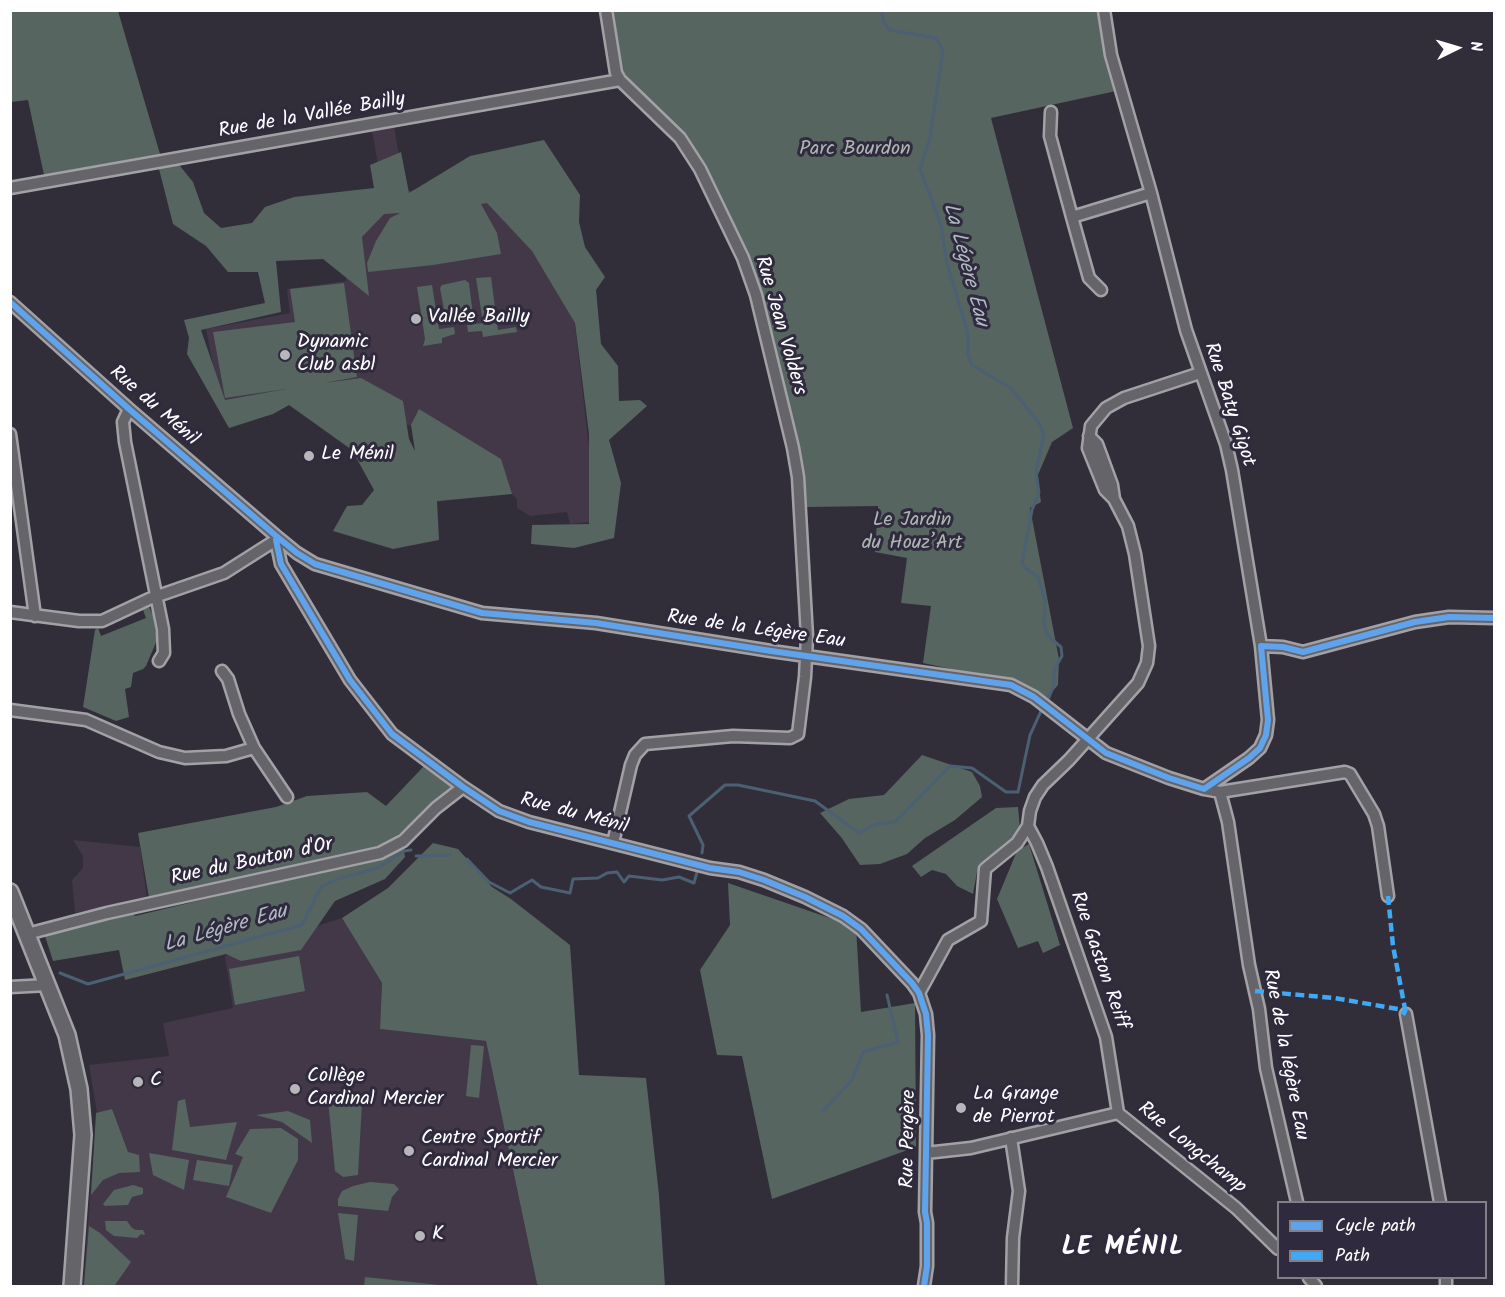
<!DOCTYPE html>
<meta charset="utf-8">
<style>
body{margin:0}
#map{position:relative;width:1505px;height:1297px;overflow:hidden;background:#312e39;font-family:Kalam,sans-serif}
canvas{display:block}
.frame{position:absolute;inset:0;border:12px solid #fff;pointer-events:none}
.legend{position:absolute;left:1277px;top:1201px;width:210px;height:78px;box-sizing:border-box;background:#2f2a3d;border:2px solid #827f8b;margin:0;padding:8px 10px;list-style:none;font-size:18px;color:#fff}
.legend li{display:flex;align-items:center;gap:12px;height:30px}
.legend b{width:30px;border:2px solid #827f8b}
.north{position:absolute;left:1427px;top:18px;width:60px;height:60px;-webkit-text-stroke:4px #2f2a3d;paint-order:stroke;rotate:85deg;font-size:16px;font-weight:700;line-height:24px;text-align:center;color:#fff}
.north::after{content:'';display:block;margin:auto;width:21px;height:27px;background:#fff;clip-path:polygon(50% 0,100% 100%,50% 72%,0 100%)}
</style>
<div id="map">
<canvas width="1505" height="1297"></canvas>
<div class="frame"></div>
<ul class="legend">
<li><b style="height:8px;background:#60a3ed"></b>Cycle path</li>
<li><b style="height:8px;background:#3fa9f5"></b>Path</li>
</ul>
<div class="north">N</div>
</div>
<script>
const ctx = document.querySelector('canvas').getContext('2d');
ctx.lineJoin = 'round';
function paint(path, color) {
  ctx.fillStyle = color;
  ctx.fill(path, 'evenodd');
}
function shape(rows) {
  const path = new Path2D();
  for (const r of rows) {
    path.moveTo(r[0], r[1]);
    for (let i = 2; i < r.length; i += 2) path.lineTo(r[i], r[i + 1]);
  }
  return path;
}
function trace(path, color, width, dash) {
  ctx.strokeStyle = color;
  ctx.lineWidth = width;
  ctx.lineCap = dash ? 'butt' : 'round';
  ctx.setLineDash(dash || []);
  ctx.stroke(path);
}
function write(font, color, halo, rows, align = 'center') {
  ctx.font = font + ' Kalam,sans-serif';
  ctx.lineWidth = 6;
  ctx.setLineDash([]);
  ctx.textBaseline = 'middle';
  ctx.strokeStyle = halo;
  ctx.fillStyle = color;
  for (const [text, x, y, turn = 0] of rows) {
    ctx.save();
    ctx.translate(x, y);
    ctx.rotate((+turn || 0) * Math.PI / 180);
    ctx.textAlign = isNaN(turn) ? turn : align;
    if (halo) ctx.strokeText(text, 0, 0);
    ctx.fillText(text, 0, 0);
    ctx.restore();
  }
}
paint(shape([
 [394,126,405,192,547,160,575,325,589,448,600,521,570,524,567,512,530,516,517,508,517,499,512,494,425,503,411,425,368,430,362,390,221,407,206,329,290,313,287,289,346,281,346,254,385,203,372,131],
 [73,840,140,847,147,899,75,913,72,880,83,868,83,856],
 [342,918,382,983,380,1029,486,1041,537,1284,540,1286,83,1286,97,1113,89,1065,169,1056,163,1023,233,1008,225,956]
]), '#423847');
paint(shape([
 [10,11,118,11,160,154,44,175,28,100,11,102],
 [613,11,1100,11,1116,91,991,118,1073,428,1052,442,1037,477,1041,502,1030,508,1059,659,1058,685,1046,699,1016,683,923,663,931,606,901,603,907,558,875,552,878,506,807,507,757,276,709,176,628,79,621,68],
 [544,140,580,195,579,222,585,247,605,277,596,290,601,344,618,366,619,401,640,400,647,406,609,440,621,483,614,538,574,548,531,544,532,525,589,524,589,434,575,323,532,251,487,203,481,204,497,233,501,254,433,265,368,272,367,263,376,241,390,218,400,213,384,214,362,237,369,296,323,259,276,261,281,312,201,330,225,400,286,389,225,398,213,332,295,322,290,289,344,283,357,377,324,383,361,378,403,401,409,439,415,451,411,425,419,409,501,459,512,494,437,501,439,540,393,549,333,531,347,506,362,505,374,490,352,450,289,405,273,414,229,428,187,354,189,338,184,320,265,303,258,272,228,272,206,246,173,224,158,165,176,161,193,182,204,213,221,228,252,223,265,207,294,197,374,188,370,165,401,152,409,193,470,156],
 [491,277,498,330,516,327,517,332,483,337,482,331,468,332,467,325,483,323,476,278],
 [465,280,469,283,473,315,448,319,445,315,440,288,442,285],
 [432,285,439,329,454,327,455,334,442,338,442,343,423,346,425,339,417,287],
 [149,607,154,617,157,640,146,666,143,669,133,673,131,687,125,689,129,717,116,721,83,707,95,630,98,628,101,636,146,618,143,610],
 [922,755,972,772,980,786,982,797,955,820,925,838,907,854,880,864,860,865,841,837,820,813,849,799,884,795],
 [424,766,453,787,389,843,356,853,149,898,138,833,276,807,307,796,367,792,386,806],
 [1018,807,1020,829,1004,847,977,872,973,894,957,886,946,874,932,870,921,877,912,866,996,808],
 [433,843,458,849,492,887,511,899,570,945,579,1075,646,1078,659,1195,665,1286,540,1286,537,1284,486,1041,380,1029,382,983,342,918,388,888],
 [1029,844,1060,945,1043,953,1038,941,1018,948,997,899,1017,851],
 [403,846,405,857,385,879,335,901,301,950,241,961,226,954,125,980,119,950,53,961,45,936,114,917,133,913,135,916,389,855],
 [728,883,856,927,861,1012,915,1003,916,1147,772,1199,742,1056,717,1055,700,970,730,925],
 [299,956,305,991,235,1005,229,969],
 [471,1045,484,1046,479,1098,466,1096],
 [185,1099,190,1127,237,1122,226,1160,172,1150,178,1101],
 [328,1100,362,1103,358,1175,343,1177,335,1171],
 [112,1109,128,1152,139,1155,140,1172,119,1173,103,1180,91,1195,96,1113],
 [288,1111,310,1120,312,1143,282,1122,256,1115],
 [281,1128,298,1139,298,1160,271,1213,226,1197,243,1157,235,1154,250,1129],
 [149,1153,189,1160,184,1190,153,1175],
 [197,1160,233,1165,229,1186,193,1180],
 [370,1182,394,1184,399,1189,392,1197,388,1211,338,1206,338,1199,342,1191,353,1186],
 [133,1185,143,1188,143,1194,132,1197,128,1205,105,1206,103,1204,114,1190],
 [338,1213,358,1215,354,1261,345,1259],
 [105,1221,127,1221,132,1228,136,1230,143,1230,145,1234,144,1235,141,1234,137,1238,114,1236,106,1230],
 [89,1226,100,1233,131,1262,115,1285,116,1286,84,1286],
 [365,1277,449,1286,364,1286]
]), '#566560');
trace(shape([
 [881,10,884,22,889,30,936,38,943,50,930,138,920,169,941,225,947,263,968,334,968,355,972,365,1011,388,1039,423,1044,434,1036,471,1039,493,1032,510,1022,564,1028,570,1038,577,1045,600,1044,625,1048,636,1061,647,1062,656,1055,668,1053,687,1048,700],
 [702,853,703,845,689,816,725,785,738,785,815,801,859,833,876,824,895,822,950,766,972,768,1006,792,1018,792,1030,735,1041,711],
 [416,856,450,855],
 [467,859,489,882,510,893,532,880,541,887,570,893,573,879,598,878,607,873,617,872,624,882,629,876,662,880,679,877,694,883,697,872],
 [60,973,88,984,302,925,321,887,338,879,378,868,404,851,411,850],
 [823,1111,852,1080,863,1052,898,1042,887,995]
]), '#4b6073', 3);
const minor = shape([
 [606,10,616,73,620,80,680,138,700,169,743,258,756,295,793,448,798,477,807,637,805,677,798,734,790,738,733,736,645,744,635,755,631,765,613,843],
 [1104,10,1111,55,1151,193,1186,330,1226,444,1232,470,1261,646,1268,720,1266,735,1260,748,1249,758,1204,789],
 [1051,112,1050,136,1072,217,1089,278,1101,290],
 [10,188,620,80],
 [1072,217,1151,193],
 [10,302,129,409,275,535,297,553,315,564,482,613,596,623,771,651,1011,685,1034,697,1106,753,1169,778,1204,789,1220,792,1345,772,1350,774,1374,814,1378,826,1388,896],
 [129,409,123,422,125,442,163,629,164,653,159,661],
 [10,434,35,616],
 [1089,436,1097,444,1112,485,1114,499],
 [276,540,281,564,350,680,392,734,463,787,499,811,529,822,710,868,739,872,764,880,805,897,843,916,861,929,912,983,919,993,926,1014,928,1035,925,1212,927,1223,927,1266,924,1286],
 [10,612,79,621,102,621,149,599,224,573,276,540,275,535],
 [1261,646,1283,647,1303,652,1415,622,1449,617,1494,618],
 [222,671,228,679,239,714,254,748,287,797],
 [10,710,86,720,159,752,185,758,226,756,254,748],
 [1220,792,1228,822,1249,965,1259,1009,1266,1068,1297,1202],
 [1028,826,1037,843,1047,867,1106,1037,1118,1113],
 [27,934,107,913,380,853,403,841,436,808,463,787],
 [10,987,48,985],
 [919,993,948,940,981,921,985,869,1017,843,1028,826,1030,811,1035,797,1043,785,1069,760,1138,683,1147,663,1149,646,1135,554,1128,526,1114,499,1105,490,1088,448,1091,426,1106,408,1124,398,1200,373],
 [1406,1014,1440,1202],
 [1118,1113,1236,1208,1278,1249],
 [1011,1138,1019,1191,1013,1238,1012,1286],
 [926,1153,971,1148,1118,1113],
 [1309,1278,1316,1286],
 [1446,1278,1446,1286]
]);
const secondary = shape([
 [10,892,67,1035,79,1089,83,1135,72,1286]
]);
trace(minor, '#a2a1a6', 15);
trace(secondary, '#a2a1a6', 20);
trace(minor, '#656469', 10);
trace(secondary, '#656469', 15);
trace(shape([
 [1388,896,1393,946,1406,1014],
 [1255,991,1334,998,1398,1009,1406,1014]
]), '#3fa9f5', 4.5, [9, 4.5]);
trace(shape([
 [10,302,129,409,275,535,297,553,315,564,482,613,596,623,771,651,1011,685,1034,697,1106,753,1169,778,1204,789,1249,758,1260,748,1266,735,1268,720,1261,646,1283,647,1303,652,1415,622,1449,617,1494,618],
 [276,540,281,564,350,680,392,734,463,787,499,811,529,822,710,868,739,872,764,880,805,897,843,916,861,929,912,983,919,993,926,1014,928,1035,925,1212,927,1223,927,1266,924,1286]
]), '#60a3ed', 6);
for (const [x, y, r, color] of [
 [416,319,6,"#b7b6ba"],
 [285,355,6,"#b7b6ba"],
 [309,456,6,"#b7b6ba"],
 [138,1082,6,"#b7b6ba"],
 [295,1089,6,"#b7b6ba"],
 [961,1108,6,"#b7b6ba"],
 [409,1151,6,"#b7b6ba"],
 [420,1236,6,"#b7b6ba"]
]) {
  const dot = new Path2D();
  dot.arc(x, y, r, 0, 2 * Math.PI);
  ctx.fillStyle = color;
  ctx.fill(dot);
  trace(dot, '#2f2a3d', 2);
}
write('20px', '#fff', '#2f2a3d', [
 ["Rue de la Vallée Bailly",312,117,-10],
 ["Rue Jean Volders",779,326,74],
 ["Rue Baty Gigot",1228,405,72],
 ["Rue du Ménil",153,407,41],
 ["Rue de la Légère Eau",756,631,8],
 ["Rue du Ménil",574,815,15],
 ["Rue du Bouton d'Or",252,863,-12],
 ["Rue Gaston Reiff",1098,961,71],
 ["Rue de la légère Eau",1284,1055,79],
 ["Rue Pergère",910,1139,-89],
 ["Rue Longchamp",1191,1149,39]
]);
write('20px', '#aeb6b2', '#2f2a3d', [
 ["Parc Bourdon",855,151],
 ["Le Jardin",912,522],
 ["du Houz’Art",912,545]
]);
write('20px', '#fff', '#2f2a3d', [
 ["Vallée Bailly",428,319],
 ["Dynamic",297,344],
 ["Club asbl",297,367],
 ["Le Ménil",321,456],
 ["Collège",307,1078],
 ["Cardinal Mercier",307,1101],
 ["C",150,1082],
 ["La Grange",973,1096],
 ["de Pierrot",973,1119],
 ["Centre Sportif",421,1140],
 ["Cardinal Mercier",421,1163],
 ["K",432,1236]
], 'left');
write('italic 21px', '#afbac3', '#2f2a3d', [
 ["La Légère Eau",964,265,75],
 ["La Légère Eau",226,930,-16]
]);
ctx.letterSpacing = '1.5px';
write('bold 26px', '#fff', '#2f2a3d', [
 ["LE MÉNIL",1123,1250]
]);
ctx.letterSpacing = '0px';
</script>
